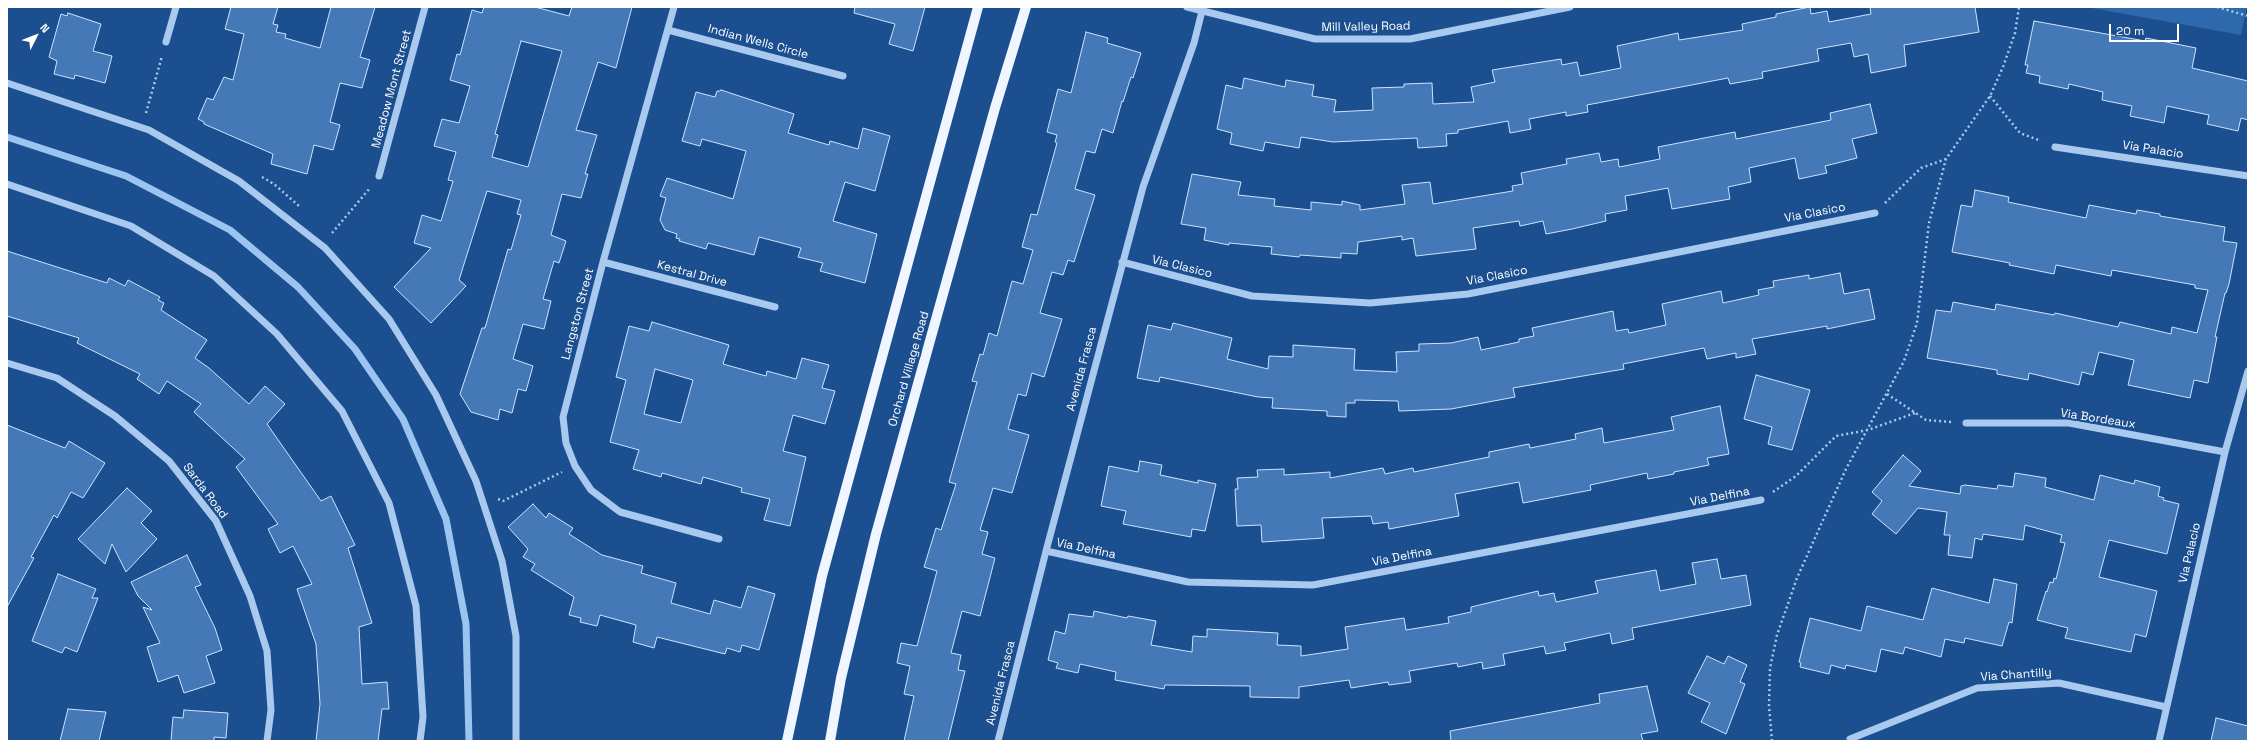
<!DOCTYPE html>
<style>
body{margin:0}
#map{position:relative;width:2255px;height:748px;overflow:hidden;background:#1b4f8f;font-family:"Space Grotesk",sans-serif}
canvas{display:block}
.frame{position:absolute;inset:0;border:8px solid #fff;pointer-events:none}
.north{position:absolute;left:16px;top:16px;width:40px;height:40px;-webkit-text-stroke:3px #1b4f8f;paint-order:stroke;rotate:48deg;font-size:11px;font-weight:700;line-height:16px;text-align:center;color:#fff}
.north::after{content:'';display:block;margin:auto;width:14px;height:18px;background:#fff;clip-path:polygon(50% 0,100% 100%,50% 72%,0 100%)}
.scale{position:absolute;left:2109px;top:24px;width:70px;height:18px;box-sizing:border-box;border:2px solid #fff;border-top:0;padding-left:5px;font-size:12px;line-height:14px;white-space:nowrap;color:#fff;-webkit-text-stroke:3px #1b4f8f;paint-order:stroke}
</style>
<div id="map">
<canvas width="2255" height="748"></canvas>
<div class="frame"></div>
<div class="north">N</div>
<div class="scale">20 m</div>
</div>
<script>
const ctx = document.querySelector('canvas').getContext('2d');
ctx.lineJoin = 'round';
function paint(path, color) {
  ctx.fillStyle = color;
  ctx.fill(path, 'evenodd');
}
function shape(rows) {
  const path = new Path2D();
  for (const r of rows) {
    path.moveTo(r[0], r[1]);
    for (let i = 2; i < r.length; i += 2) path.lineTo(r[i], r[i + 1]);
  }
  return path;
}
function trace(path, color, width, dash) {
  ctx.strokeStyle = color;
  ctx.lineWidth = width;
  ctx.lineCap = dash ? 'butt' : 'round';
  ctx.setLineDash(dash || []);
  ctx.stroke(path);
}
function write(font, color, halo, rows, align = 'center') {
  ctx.font = font + ' "Space Grotesk",sans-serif';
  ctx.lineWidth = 4;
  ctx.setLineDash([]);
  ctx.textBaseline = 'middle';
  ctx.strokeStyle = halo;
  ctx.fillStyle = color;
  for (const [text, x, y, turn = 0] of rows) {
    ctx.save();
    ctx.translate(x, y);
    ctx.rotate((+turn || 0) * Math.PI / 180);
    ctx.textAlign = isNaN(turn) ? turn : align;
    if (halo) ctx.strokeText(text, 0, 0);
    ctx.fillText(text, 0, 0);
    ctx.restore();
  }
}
paint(shape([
 [2086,7,2247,7,2241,35]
]), '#2e69ad');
trace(shape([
 [7,137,126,176,230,230,298,287,355,349,403,419,446,519,466,624,469,741]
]), '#9cc4f0', 7);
const building = shape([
 [231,7,278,7,273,24,278,25,276,32,286,34,285,38,320,48,331,7,375,7,360,57,370,60,362,88,340,83,330,122,340,125,333,150,314,145,307,174,271,164,273,154,204,124,204,122,198,119,207,98,213,100,224,77,233,80,244,34,225,29,231,7],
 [484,7,535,7,569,16,572,7,632,7,616,68,598,62,576,130,597,135,585,174,588,174,581,198,562,194,551,235,566,241,559,263,554,261,543,299,551,301,544,329,523,324,513,359,533,366,526,391,518,389,512,413,500,409,498,420,471,412,460,394,482,328,485,328,508,249,511,250,521,215,517,214,521,200,487,191,459,280,466,286,431,323,394,287,431,248,414,243,422,215,441,221,453,181,448,180,456,152,434,146,442,119,459,123,470,86,450,80,457,54,460,55,472,10,482,13,484,7],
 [521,41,562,51,528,167,492,157,498,135,495,134,521,41],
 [855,7,925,7,913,51,889,44,895,24,854,13,855,7],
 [1810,7,1811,14,1827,11,1829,22,1871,14,1870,7,1975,7,1979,32,1904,45,1906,66,1871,73,1868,54,1854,57,1851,43,1817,49,1819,61,1762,72,1763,78,1730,84,1728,78,1587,105,1588,112,1566,116,1566,112,1529,119,1531,129,1510,133,1508,121,1458,130,1458,133,1446,134,1447,146,1418,148,1417,138,1333,142,1301,137,1299,148,1265,142,1263,151,1230,144,1232,133,1217,129,1226,85,1242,89,1244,78,1285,87,1286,80,1314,85,1312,96,1336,100,1334,112,1373,110,1372,88,1404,87,1404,84,1432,83,1433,104,1474,102,1471,87,1495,82,1492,70,1561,59,1562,65,1577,62,1580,76,1621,68,1617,46,1678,33,1679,40,1743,30,1742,24,1776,17,1776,14,1810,7],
 [68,13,101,24,93,51,112,56,105,83,75,75,74,79,54,74,57,61,49,57,61,14,67,16,68,13],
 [2034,21,2145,41,2146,38,2196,48,2192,68,2248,81,2248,120,2241,118,2238,131,2207,124,2209,115,2167,106,2164,123,2130,116,2132,106,2102,100,2103,92,2069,84,2068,89,2039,83,2040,76,2026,73,2028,65,2025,65,2034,21],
 [1086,32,1108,38,1107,43,1141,53,1133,78,1131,77,1123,102,1122,101,1113,133,1102,129,1095,153,1086,151,1075,189,1095,195,1074,262,1068,260,1063,275,1052,272,1040,313,1062,319,1044,377,1032,373,1026,396,1018,394,1008,429,1029,435,1012,493,993,488,980,530,988,532,982,554,995,558,980,616,962,611,951,653,961,655,958,670,965,671,948,741,904,741,914,696,904,694,910,666,897,663,901,643,917,646,937,571,924,567,936,528,941,530,956,484,949,482,977,382,972,381,980,354,983,355,989,333,997,336,1012,281,1023,284,1033,250,1022,247,1031,214,1037,215,1057,143,1055,142,1057,135,1047,132,1058,89,1071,93,1086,32],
 [721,90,794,114,788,133,829,145,830,141,858,149,863,128,890,136,875,191,845,182,833,221,877,234,865,283,820,271,823,263,798,257,801,248,759,237,754,255,708,243,706,249,679,241,680,239,676,238,677,234,665,230,660,220,666,198,660,196,667,178,733,199,746,151,702,139,700,146,682,141,696,92,715,97,717,91,720,91,721,90],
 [1870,104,1877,133,1852,139,1857,158,1825,166,1827,173,1799,179,1795,158,1749,168,1751,182,1728,187,1730,199,1672,209,1668,188,1625,196,1627,210,1605,214,1606,221,1572,229,1546,234,1543,221,1520,226,1519,221,1473,228,1476,249,1416,256,1413,238,1402,240,1402,236,1358,242,1357,254,1341,253,1341,258,1300,255,1299,257,1271,254,1272,247,1229,243,1229,245,1204,240,1206,228,1181,224,1192,174,1241,182,1238,195,1275,199,1274,206,1311,210,1311,202,1342,205,1342,201,1360,205,1360,210,1405,204,1402,185,1430,182,1433,204,1513,191,1512,186,1523,184,1521,173,1567,164,1566,159,1599,153,1601,162,1618,159,1619,167,1660,159,1658,147,1735,132,1736,139,1831,120,1830,113,1870,104],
 [1975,190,2009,197,2008,202,2086,218,2089,205,2136,214,2137,210,2160,214,2160,216,2225,227,2223,241,2237,243,2229,284,2226,293,2225,293,2215,337,2217,337,2208,383,2194,380,2190,398,2128,385,2134,360,2099,352,2093,375,2082,372,2079,385,2029,373,2028,380,1997,374,1997,370,1927,358,1936,310,1951,312,1953,302,1995,310,1996,304,2054,315,2055,313,2118,327,2120,322,2171,334,2172,327,2197,333,2208,290,2195,288,2195,285,2112,270,2111,276,2056,265,2054,274,2009,265,2010,263,1952,252,1961,205,1972,207,1975,190],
 [7,251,107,283,109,278,125,286,128,280,160,297,158,300,164,303,161,310,207,340,195,358,209,368,249,404,265,386,285,404,267,424,321,501,331,496,355,545,348,548,372,623,359,627,362,684,387,682,389,709,382,709,378,741,316,741,320,704,316,644,297,589,312,584,293,546,280,553,268,529,278,524,236,467,245,459,194,412,201,404,167,381,159,394,137,379,140,374,77,343,79,338,7,316,7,251],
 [1840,273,1844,294,1869,289,1875,319,1827,329,1827,326,1752,339,1756,354,1736,358,1736,353,1707,359,1704,348,1623,364,1624,369,1513,388,1515,397,1451,409,1399,411,1398,401,1355,400,1355,403,1346,403,1346,417,1327,416,1327,411,1272,408,1273,398,1258,397,1160,377,1159,382,1137,378,1148,325,1171,330,1173,323,1232,338,1227,359,1268,369,1269,356,1293,357,1293,345,1355,349,1354,370,1397,372,1396,352,1419,351,1419,344,1451,343,1478,337,1481,350,1519,342,1519,339,1534,336,1532,328,1613,311,1616,331,1628,329,1629,333,1666,325,1662,304,1721,291,1723,303,1759,295,1758,290,1774,287,1773,281,1809,275,1809,279,1840,273],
 [652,322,729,345,723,364,766,376,767,371,796,379,802,358,829,365,822,388,835,391,825,424,793,415,783,451,806,457,790,526,764,520,770,499,741,492,742,488,703,477,701,484,662,473,661,477,633,469,639,450,610,442,626,380,616,377,629,326,649,331,652,322],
 [655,369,693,380,681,423,644,414,655,369],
 [1756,375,1810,390,1792,450,1768,444,1772,427,1744,419,1756,375],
 [1720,406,1729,454,1707,458,1709,465,1674,472,1674,474,1648,479,1647,473,1590,485,1591,490,1523,503,1519,482,1455,494,1459,516,1389,529,1388,522,1373,524,1371,516,1322,518,1324,538,1262,542,1261,525,1237,526,1235,489,1238,489,1237,478,1258,477,1257,470,1284,469,1284,475,1330,472,1330,478,1383,468,1385,474,1413,468,1414,472,1489,457,1489,452,1529,444,1530,448,1576,439,1575,434,1602,428,1604,443,1674,430,1671,417,1720,406],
 [7,425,65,448,69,441,105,463,83,498,71,492,57,518,54,515,31,557,34,558,7,607,7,425],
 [1903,455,1921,471,1909,486,1960,494,1961,486,1965,485,1997,489,1998,485,2013,487,2015,473,2046,478,2045,487,2094,500,2100,475,2134,484,2135,480,2160,487,2158,496,2164,498,2163,500,2179,504,2167,554,2109,540,2099,577,2157,591,2146,637,2135,634,2131,652,2065,638,2068,628,2037,620,2046,591,2047,592,2050,582,2053,583,2054,578,2056,579,2065,543,2060,542,2062,535,2025,525,2023,540,1983,534,1982,540,1975,538,1972,558,1948,555,1950,535,1944,535,1947,512,1918,508,1896,534,1872,514,1882,501,1872,492,1903,455],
 [1140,461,1162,465,1160,475,1198,483,1198,480,1216,484,1205,531,1192,529,1191,537,1123,524,1126,511,1101,506,1109,466,1138,472,1140,461],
 [127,488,152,511,141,523,157,539,126,572,112,544,105,564,78,539,127,488],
 [533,504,546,518,549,513,573,528,569,534,602,555,643,566,641,573,676,583,671,603,710,614,714,600,741,608,748,586,775,594,759,650,742,645,740,652,727,648,725,654,657,637,654,648,633,642,636,625,600,615,597,626,580,622,581,618,569,615,574,597,531,570,535,564,523,557,528,549,508,527,533,504],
 [187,555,201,585,195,587,215,628,222,650,206,656,215,683,184,693,178,675,158,682,147,647,160,643,143,607,152,610,138,596,131,582,187,555],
 [1717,559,1721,579,1746,575,1751,605,1632,628,1634,639,1612,644,1610,633,1564,643,1566,650,1546,654,1544,646,1503,654,1505,665,1483,669,1482,662,1458,667,1457,663,1409,671,1411,682,1389,685,1388,682,1351,688,1349,680,1299,687,1299,698,1250,697,1250,686,1165,685,1164,689,1115,680,1116,672,1080,664,1078,673,1056,668,1058,663,1048,660,1055,631,1065,634,1069,614,1093,617,1094,611,1127,618,1128,616,1156,621,1151,645,1192,652,1193,636,1207,637,1207,629,1278,633,1277,645,1301,646,1301,656,1348,649,1345,627,1404,618,1406,630,1449,623,1448,617,1471,612,1471,607,1538,591,1539,596,1554,593,1556,602,1598,593,1595,581,1656,570,1660,591,1696,584,1692,563,1717,559],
 [58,574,96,589,92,598,98,598,77,652,65,647,62,653,32,641,58,574],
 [1994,579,2017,584,2012,623,2009,622,2002,646,1965,638,1964,643,1945,639,1941,657,1905,647,1903,654,1881,649,1876,672,1846,665,1845,669,1831,665,1829,674,1800,667,1801,663,1799,662,1810,618,1861,631,1867,606,1923,620,1932,588,1989,603,1994,579],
 [1707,656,1724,664,1728,656,1747,665,1740,682,1745,684,1726,734,1701,722,1710,703,1688,693,1707,656],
 [1647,686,1658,731,1641,734,1643,741,1451,741,1450,731,1600,703,1599,694,1647,686],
 [68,709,106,712,99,741,60,741,68,709],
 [184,710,228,713,226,738,214,737,214,741,171,741,173,717,183,718,184,710],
 [2216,718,2248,726,2248,741,2211,741,2216,718]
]);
paint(building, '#4478b7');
trace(building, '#cfe3fa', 1);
trace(shape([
 [2217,7,2248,16],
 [1990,96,2020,133,2041,141],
 [146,113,162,56],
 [262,177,274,184,299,206],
 [1885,203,1921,168,1946,159],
 [332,233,370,188],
 [1887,394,1926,420,1952,422],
 [1773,492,1796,476,1836,436,1868,430,1915,413],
 [498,499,503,501,562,472],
 [1772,741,1769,706,1770,668,1777,635,1797,578,1846,469,1904,361,1917,323,1929,223,1946,159,1990,96,2003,67,2015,33,2019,7]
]), '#a9c9ee', 2.5, [2, 3]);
trace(shape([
 [674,7,603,262,563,417,566,443,575,466,591,490,620,512,719,539],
 [1187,7,1315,39,1410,39,1570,7],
 [668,30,843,76],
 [166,42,176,7],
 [7,83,149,130,239,181,325,248,389,319,436,395,476,481,502,561,516,636,516,741],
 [2055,147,2248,176],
 [379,176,425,7],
 [7,184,131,226,214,276,277,334,342,411,389,503,416,606,423,717,420,741],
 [603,262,775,307],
 [1122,262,1252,296,1370,303,1468,294,1875,213],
 [7,363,57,378,115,416,169,461,216,521,250,596,267,651,271,710,267,741],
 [1966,423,2069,423,2225,452],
 [1046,551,1188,582,1313,585,1761,500],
 [1850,739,1977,688,2059,683,2166,707],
 [998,741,1046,551,1143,187,1194,43,1203,7],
 [2159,741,2225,452,2248,371]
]), '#a9c9ee', 7);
trace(shape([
 [787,741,822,576,978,7],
 [830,741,841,678,876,534,995,108,1026,7]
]), '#f0f6ff', 10);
write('12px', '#fff', '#1b4f8f', [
 ["Mill Valley Road",1366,27,-1],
 ["Indian Wells Circle",758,42,15],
 ["Meadow Mont Street",392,89,-75],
 ["Via Palacio",2153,150,9],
 ["Via Clasico",1815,213,-11],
 ["Via Clasico",1182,267,14],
 ["Kestral Drive",692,274,15],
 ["Via Clasico",1497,276,-11],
 ["Langston Street",578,314,-75],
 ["Orchard Village Road",909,369,-74],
 ["Avenida Frasca",1082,369,-75],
 ["Via Bordeaux",2098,419,9],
 ["Sarda Road",205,491,53],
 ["Via Delfina",1720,497,-11],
 ["Via Delfina",1086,549,12],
 ["Via Palacio",2190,553,-77],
 ["Via Delfina",1402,557,-11],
 ["Via Chantilly",2016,675,-4],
 ["Avenida Frasca",1001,683,-76]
]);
</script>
